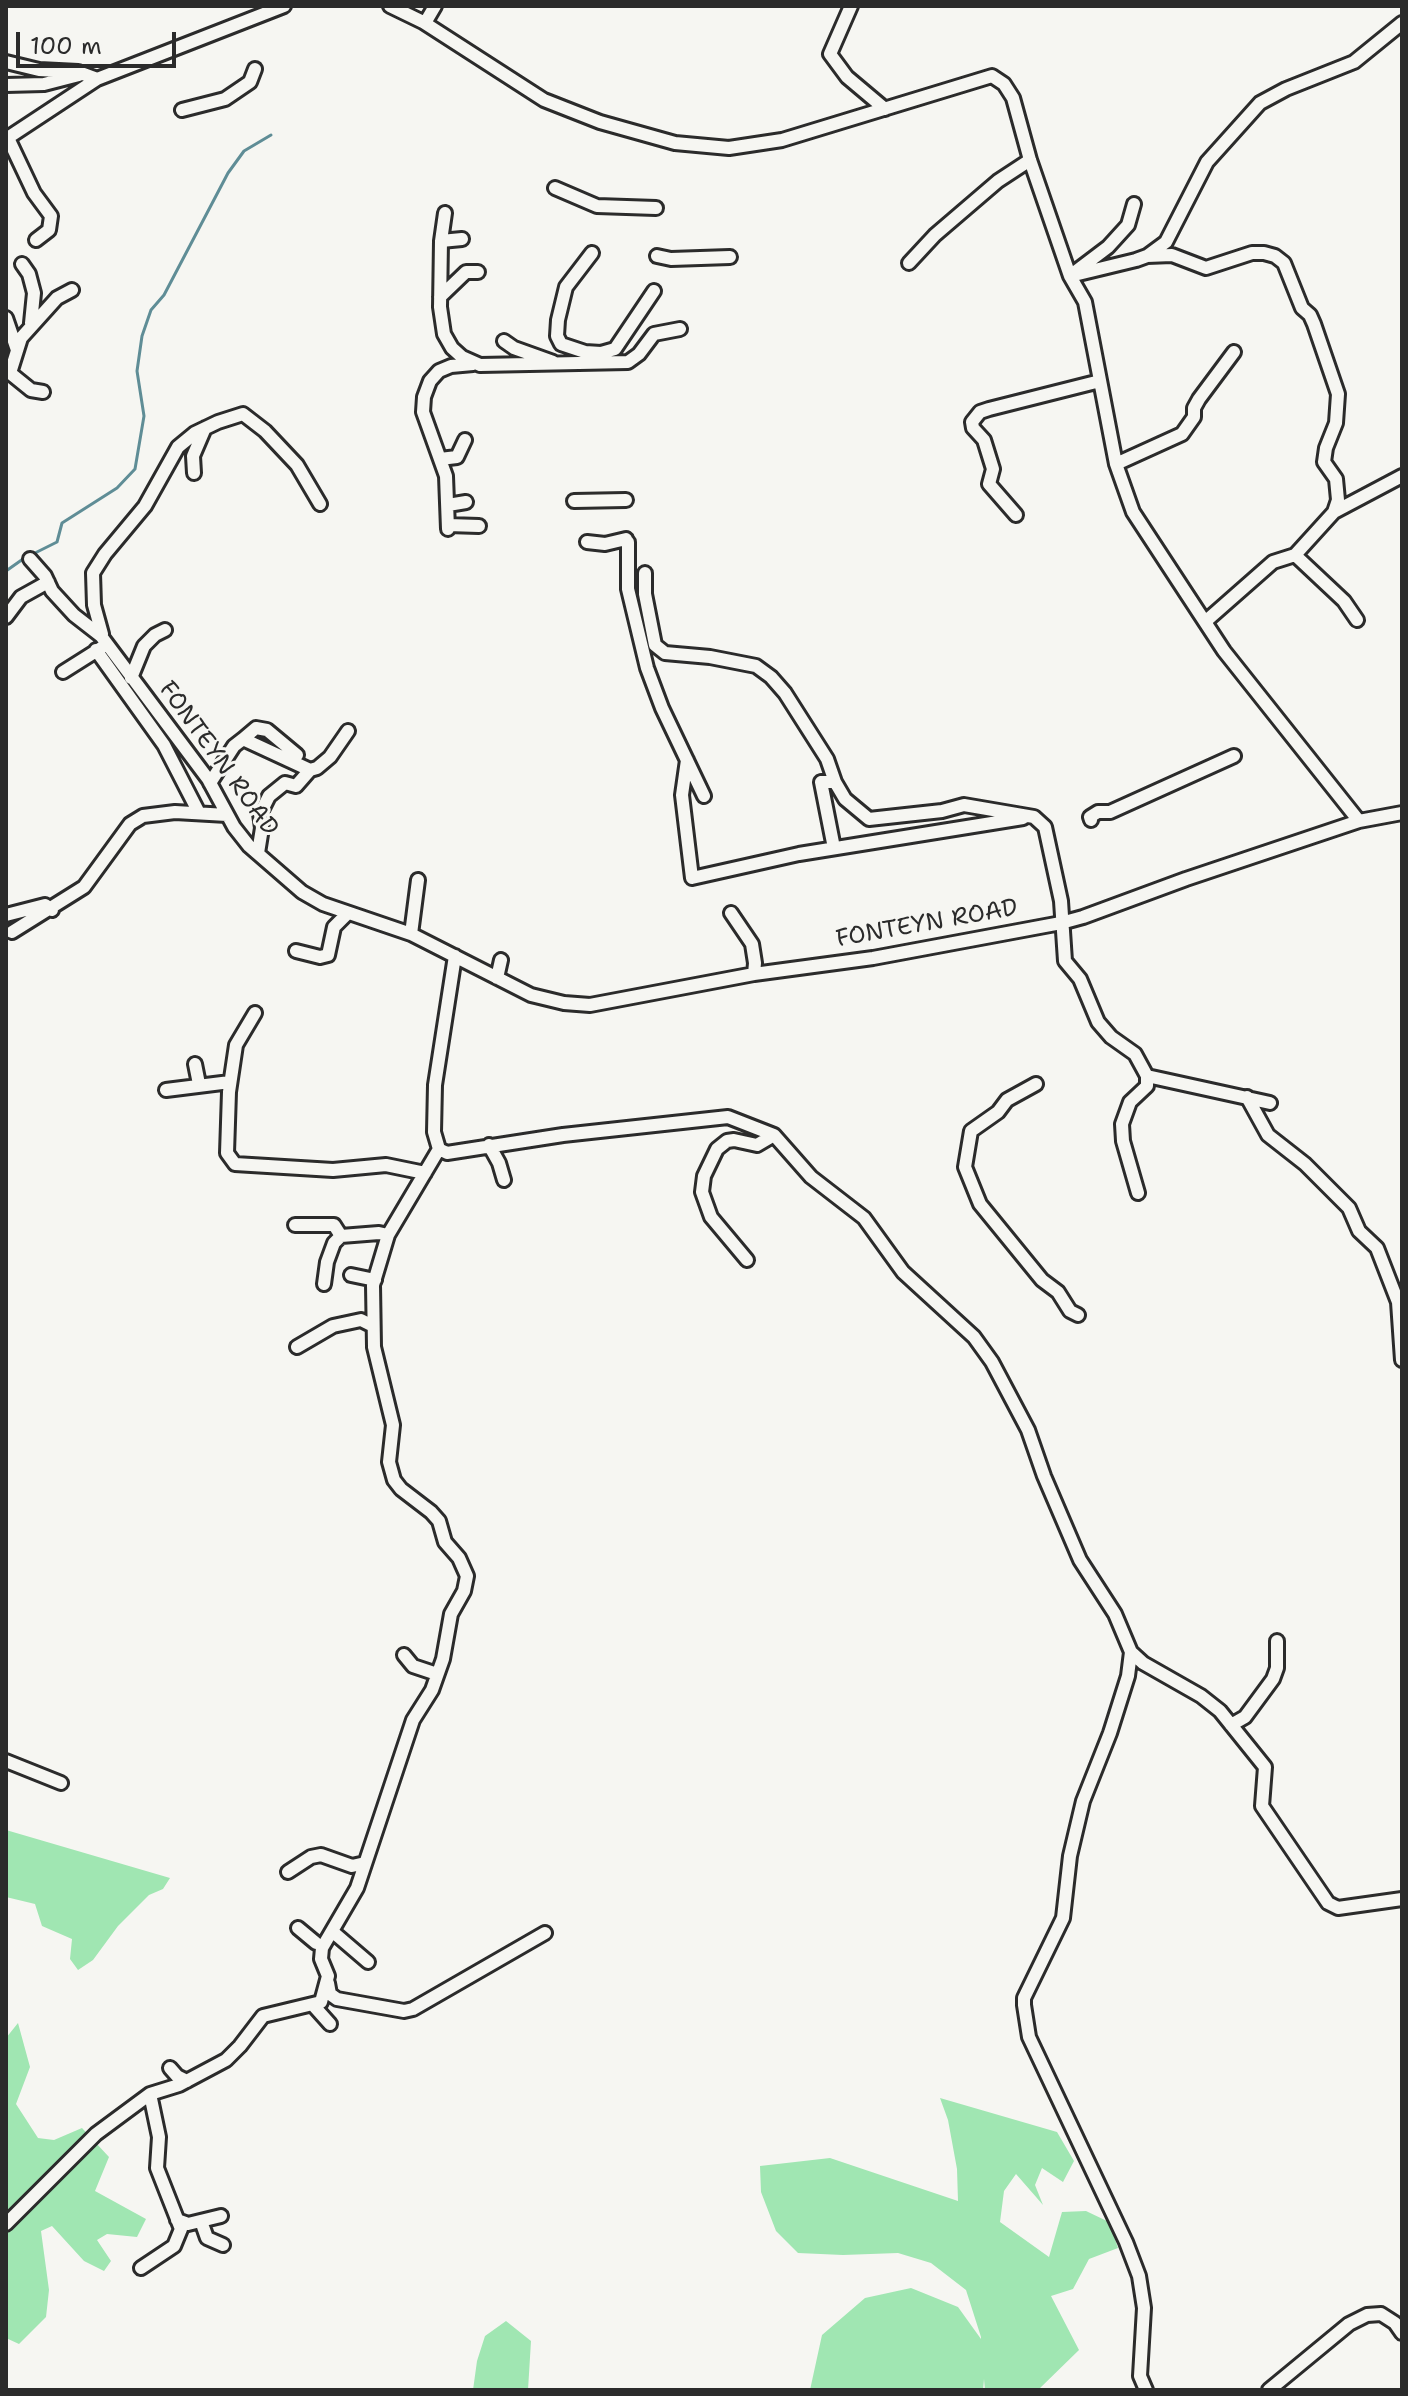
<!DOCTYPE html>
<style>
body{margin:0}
#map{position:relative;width:1408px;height:2396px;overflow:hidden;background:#f6f6f2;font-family:"Shantell Sans",sans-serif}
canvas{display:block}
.frame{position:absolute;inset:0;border:8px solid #2b2b2b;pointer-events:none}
.scale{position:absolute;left:16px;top:32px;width:160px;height:36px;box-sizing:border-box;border:4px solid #2b2b2b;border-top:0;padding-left:10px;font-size:24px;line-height:28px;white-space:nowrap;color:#2b2b2b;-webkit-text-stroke:6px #f6f6f2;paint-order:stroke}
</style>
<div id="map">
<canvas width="1408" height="2396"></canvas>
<div class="frame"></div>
<div class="scale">100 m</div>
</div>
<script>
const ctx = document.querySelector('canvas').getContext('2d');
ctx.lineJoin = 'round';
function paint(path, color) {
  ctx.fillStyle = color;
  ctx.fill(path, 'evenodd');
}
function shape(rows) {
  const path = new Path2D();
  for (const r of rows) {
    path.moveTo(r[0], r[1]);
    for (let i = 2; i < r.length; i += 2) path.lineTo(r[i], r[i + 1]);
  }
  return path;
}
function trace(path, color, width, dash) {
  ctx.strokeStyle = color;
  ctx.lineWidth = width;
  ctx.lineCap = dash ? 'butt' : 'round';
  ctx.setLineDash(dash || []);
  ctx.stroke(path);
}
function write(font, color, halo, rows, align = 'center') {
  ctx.font = font + ' "Shantell Sans",sans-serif';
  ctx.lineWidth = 6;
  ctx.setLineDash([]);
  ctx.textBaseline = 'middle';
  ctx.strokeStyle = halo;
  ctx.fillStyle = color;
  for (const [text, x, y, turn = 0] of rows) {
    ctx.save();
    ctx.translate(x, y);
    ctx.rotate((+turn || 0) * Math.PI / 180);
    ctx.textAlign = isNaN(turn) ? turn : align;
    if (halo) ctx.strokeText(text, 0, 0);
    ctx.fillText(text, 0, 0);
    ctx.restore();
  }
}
paint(shape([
 [6,1830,170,1878,163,1889,149,1895,118,1926,93,1960,78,1970,70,1959,72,1939,42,1926,35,1904,6,1897],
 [18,2023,30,2067,16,2104,38,2138,54,2140,82,2128,109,2157,95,2191,146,2219,137,2237,107,2234,97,2240,111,2261,104,2271,84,2261,52,2226,41,2231,49,2290,46,2317,19,2344,6,2338,6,2038],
 [940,2098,1057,2132,1074,2161,1063,2182,1042,2168,1035,2185,1043,2205,1016,2174,1004,2191,1000,2222,1049,2257,1062,2212,1086,2211,1109,2222,1118,2248,1089,2259,1073,2289,1051,2296,1079,2350,1038,2390,985,2390,984,2379,983,2390,810,2390,822,2335,865,2298,911,2288,958,2307,981,2339,981,2337,966,2290,931,2263,898,2253,843,2255,798,2253,776,2231,761,2192,760,2166,830,2158,958,2201,957,2169,948,2120],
 [506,2321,531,2341,528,2390,473,2390,477,2361,485,2336]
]), '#a0e6b2');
trace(shape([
 [6,571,23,559,57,542,62,523,117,488,135,469,144,416,137,371,142,336,151,310,164,295,228,173,244,151,271,135]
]), '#5f8d96', 3);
const minor = shape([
 [390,6,423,22,544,100,600,122,675,143,729,148,782,140,992,76,1004,84,1013,98,1030,160,1070,276,1085,302,1116,464,1133,512,1224,651,1359,821],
 [851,6,830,54,847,77,885,109],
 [425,23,435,6],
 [6,62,39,70,78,72,97,79],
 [6,85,44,84,79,75],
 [182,110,225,99,250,82,255,69],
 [8,138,34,193,51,216,49,230,36,240],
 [6,139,97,79,284,6],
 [555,188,597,206,656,208],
 [462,239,441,241,440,307,444,334,452,348,462,357,480,365,628,362,639,354,654,334,680,329],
 [441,241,445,213],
 [592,253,566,287,558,320,557,336,561,344,585,352,601,353,615,349,654,291],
 [657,256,671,259,730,257],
 [1147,256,1172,255,1206,268,1252,253,1264,253,1275,256,1284,263,1302,308,1310,315,1314,324,1338,394,1336,423,1326,448,1324,462,1336,479,1338,500,1334,512,1295,555],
 [909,263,935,235,998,181,1030,160],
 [22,264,29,274,34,293,31,323],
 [1075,272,1108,247,1128,225,1134,204],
 [1070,276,1136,260,1147,256,1166,242,1207,162,1260,103,1286,89,1354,62,1402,23],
 [440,297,466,272,478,272],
 [6,318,17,350],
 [504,341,514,348,553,362],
 [6,373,10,373,31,390,43,392],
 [10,373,21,338,57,298,72,290],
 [440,459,457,457,465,440],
 [1116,464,1182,434,1194,417,1194,408,1199,399,1234,352],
 [194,473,193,456,205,428],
 [574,501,626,500],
 [448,505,466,502],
 [1334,512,1402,476],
 [1016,515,989,484,993,469,984,440,973,428,972,422,980,412,989,409,1100,381],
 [448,525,479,526],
 [448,529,446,476,423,412,424,397,430,381,439,371,451,366,473,364],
 [587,542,605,544,626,539],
 [628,542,628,589,647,668,662,708,704,796],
 [30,559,45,576,52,591,74,615,101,636,208,779,234,827,249,846,302,892,323,904,411,934,531,995,564,1003,590,1005,754,974,873,958,1061,923,1083,917,1186,879,1359,821,1402,813],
 [645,573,645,594,655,645,665,653,710,657,756,666,771,677,785,693,827,759,835,782,845,799,869,819,942,811,964,805,1034,817,1045,827,1061,901,1065,961,1080,979,1098,1022,1111,1037,1135,1054,1147,1076,1147,1086,1130,1102,1122,1124,1123,1141,1138,1193],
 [6,617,21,597,48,582],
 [1206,621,1273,562,1295,555,1344,601,1357,620],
 [102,634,94,605,93,573,105,554,145,506,178,447,195,433,218,422,243,414,265,431,297,465,320,504],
 [96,650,164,745,199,813],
 [63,672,101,648],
 [131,678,144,646,155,635,165,630],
 [243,739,256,728,267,730,297,755],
 [687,760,682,795,692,878,799,854,1023,818],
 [210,783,234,746,243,739,310,770,317,768,330,757,348,731],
 [1091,820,1090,817,1098,812,1110,812,1234,756],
 [834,848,821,782,835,782],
 [258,853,262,828,260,814,269,796,285,783,296,786,310,770],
 [731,913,752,944,755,963,754,974],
 [6,915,45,905,52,910],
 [12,932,84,887,130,824,143,816,175,812,227,815],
 [411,934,418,880],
 [296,951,320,957,328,955,334,927,348,913],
 [455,956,435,1085,434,1132,439,1149,447,1153,563,1135,728,1117,774,1135,811,1177,864,1218,903,1272,974,1337,992,1362,1028,1430,1044,1476,1080,1560,1115,1614,1131,1652,1128,1676,1110,1733,1083,1801,1070,1856,1063,1918,1024,1998,1024,2005,1029,2037,1126,2242,1139,2276,1144,2308,1140,2376,1146,2390],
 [497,978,501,960],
 [255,1013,236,1045,229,1092,227,1153,235,1164,333,1170,386,1165,425,1173],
 [195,1064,199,1084],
 [1147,1076,1270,1103],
 [1036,1084,1007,1100,998,1112,971,1131,965,1167,980,1204,1042,1280,1058,1292,1070,1311,1078,1315],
 [166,1090,230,1082],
 [1247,1097,1268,1135,1305,1164,1349,1208,1359,1231,1377,1248,1398,1302,1402,1360],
 [489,1145,499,1163,504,1180],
 [295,1225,334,1225,341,1236],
 [747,1260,711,1217,702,1192,704,1176,717,1149,727,1141,734,1140,757,1145,774,1135],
 [351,1275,375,1280],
 [324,1284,327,1262,334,1243,341,1236,379,1233,388,1235],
 [297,1347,333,1326,361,1320,373,1326],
 [1131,1652,1143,1663,1201,1696,1220,1711,1265,1767,1262,1806,1328,1903,1338,1908,1402,1899],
 [404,1655,413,1666,437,1674],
 [1231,1725,1245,1717,1273,1679,1277,1668,1277,1641],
 [6,1761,61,1783],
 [288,1872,311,1857,321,1855,352,1866,365,1863],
 [298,1928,316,1943],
 [333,1932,368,1962],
 [328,1983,330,1994,337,1999,404,2011,413,2009,545,1933],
 [313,2005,330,2024],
 [170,2068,177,2076,187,2081],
 [177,2220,188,2224,221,2216],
 [201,2221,207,2238,223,2245],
 [6,2224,96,2134,150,2094,179,2085,226,2060,240,2046,263,2016,321,2002,328,1976,321,1959,322,1948,357,1888,413,1720,432,1690,443,1659,451,1614,464,1591,467,1576,459,1558,445,1542,439,1521,431,1512,401,1489,394,1480,389,1462,393,1425,374,1347,373,1285,388,1235,439,1149],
 [141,2268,174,2246,181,2229,157,2168,159,2137,150,2094],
 [1269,2390,1349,2324,1367,2315,1381,2314,1395,2323,1402,2333]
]);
trace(minor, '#2b2b2b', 18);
trace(minor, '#f6f6f2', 12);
write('24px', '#2b2b2b', '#f6f6f2', [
 ["FONTEYN ROAD",218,759,54],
 ["FONTEYN ROAD",927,924,-10]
]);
</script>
